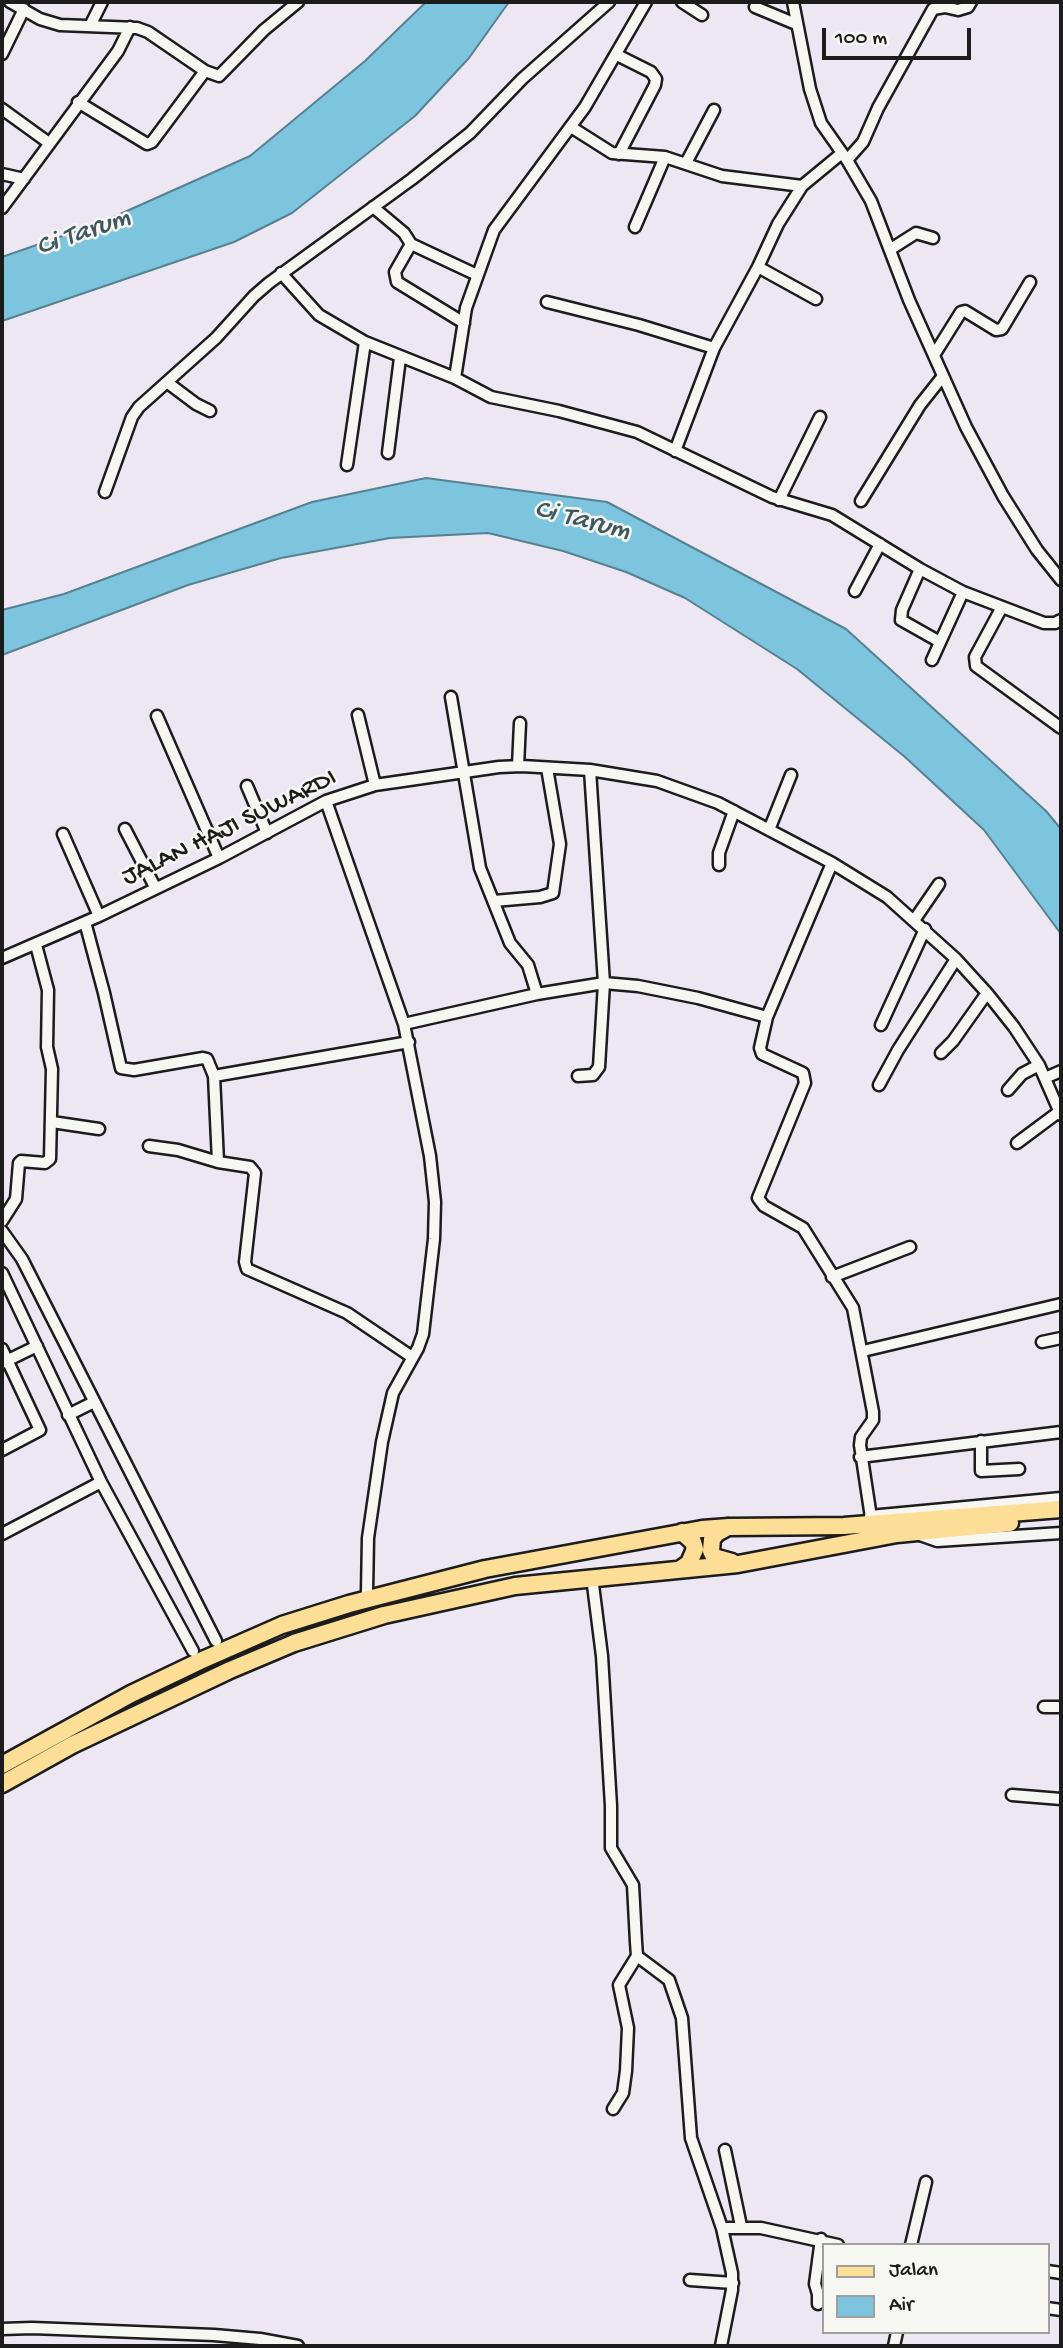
<!DOCTYPE html>
<style>
body{margin:0}
#map{position:relative;width:1063px;height:2348px;overflow:hidden;background:#ece7f3;font-family:"Gochi Hand",sans-serif}
canvas{display:block}
.frame{position:absolute;inset:0;border:4px solid #1c1c1c;pointer-events:none}
.legend{position:absolute;left:822px;top:2243px;width:228px;height:91px;box-sizing:border-box;background:#f6f6f2;border:2px solid #9f9f9c;margin:0;padding:9px 12px;list-style:none;font-size:21px;color:#1c1c1c}
.legend li{display:flex;align-items:center;gap:14px;height:35px}
.legend b{width:35px;border:2px solid #9f9f9c}
.scale{position:absolute;left:822px;top:28px;width:149px;height:32px;box-sizing:border-box;border:4px solid #1c1c1c;border-top:0;padding-left:9px;font-size:21px;line-height:24px;white-space:nowrap;color:#1c1c1c;-webkit-text-stroke:5px #f6f6f2;paint-order:stroke}
</style>
<div id="map">
<canvas width="1063" height="2348"></canvas>
<div class="frame"></div>
<ul class="legend">
<li><b style="height:9px;background:#fdde96"></b>Jalan</li>
<li><b style="height:19px;background:#7dc4de"></b>Air</li>
</ul>
<div class="scale">100 m</div>
</div>
<script>
const ctx = document.querySelector('canvas').getContext('2d');
ctx.lineJoin = 'round';
function paint(path, color) {
  ctx.fillStyle = color;
  ctx.fill(path, 'evenodd');
}
function shape(rows) {
  const path = new Path2D();
  for (const r of rows) {
    path.moveTo(r[0], r[1]);
    for (let i = 2; i < r.length; i += 2) path.lineTo(r[i], r[i + 1]);
  }
  return path;
}
function trace(path, color, width, dash) {
  ctx.strokeStyle = color;
  ctx.lineWidth = width;
  ctx.lineCap = dash ? 'butt' : 'round';
  ctx.setLineDash(dash || []);
  ctx.stroke(path);
}
function write(font, color, halo, rows, align = 'center') {
  ctx.font = font + ' "Gochi Hand",sans-serif';
  ctx.lineWidth = 5;
  ctx.setLineDash([]);
  ctx.textBaseline = 'middle';
  ctx.strokeStyle = halo;
  ctx.fillStyle = color;
  for (const [text, x, y, turn = 0] of rows) {
    ctx.save();
    ctx.translate(x, y);
    ctx.rotate((+turn || 0) * Math.PI / 180);
    ctx.textAlign = isNaN(turn) ? turn : align;
    if (halo) ctx.strokeText(text, 0, 0);
    ctx.fillText(text, 0, 0);
    ctx.restore();
  }
}
const water = shape([
 [426,2,509,2,469,58,415,116,292,213,234,242,2,321,2,257,100,223,250,156,365,61,426,2],
 [426,478,607,502,846,629,1046,811,1061,829,1061,934,984,830,905,757,797,669,685,598,626,572,563,551,488,533,390,538,281,558,188,585,2,655,2,610,64,594,312,502,426,478]
]);
paint(water, '#7dc4de');
trace(water, '#568190', 2);
const minor = shape([
 [10,2,40,19,60,25,137,28,148,32,205,71,219,76,264,30,298,2],
 [682,2,702,15],
 [793,2,810,89,821,123,847,160,871,201,909,300,966,427,1003,496,1037,550,1061,580],
 [755,7,796,24],
 [90,26,102,2],
 [2,54,24,9],
 [617,55,651,72,656,79,655,85,619,154],
 [78,102,147,144,152,142,205,71],
 [2,109,49,143],
 [571,127,612,153,665,157,722,176,802,186],
 [847,160,863,142,878,108,933,9,945,7,958,10,968,7,971,2],
 [686,163,714,110],
 [2,174,24,179],
 [373,207,404,233,411,244,395,272,397,282,464,323],
 [2,208,118,51,130,27],
 [635,227,665,157],
 [411,244,477,275],
 [891,249,916,233,933,238],
 [758,267,816,299],
 [281,273,319,315,365,342,455,378,491,397,559,411,637,432,772,497,832,515,920,569,963,592,1044,623,1055,623,1061,620],
 [547,302,639,325,714,348],
 [934,355,961,312,965,311,996,330,1002,329,1030,282],
 [455,378,466,308,494,230,585,107,646,2],
 [168,383,196,404,210,411],
 [675,451,714,348,758,267,778,224,802,186,842,153],
 [388,453,400,358],
 [347,465,365,342],
 [105,492,132,417,139,407,216,338,254,296,269,283,412,179,470,133,522,79,609,2],
 [779,500,820,417],
 [861,501,920,405,943,376],
 [920,569,902,610,901,620,940,642],
 [855,591,880,544],
 [1002,607,975,657,976,666,1061,728],
 [932,660,963,592],
 [451,697,480,868,510,943,528,965,537,994],
 [358,715,375,785],
 [157,716,219,858],
 [518,766,520,723],
 [247,786,267,833],
 [326,801,404,1024,430,1156,435,1202,434,1239,423,1334,418,1348,393,1393,382,1442,368,1538,367,1592],
 [125,829,155,887],
 [769,830,791,775],
 [63,834,99,916],
 [832,863,767,1017,760,1048,762,1054,803,1073,805,1083,758,1198,764,1206,803,1228,853,1308,873,1412,873,1420,861,1437,860,1445,872,1524],
 [719,865,719,853,734,811],
 [494,901,540,897,553,893,560,844,547,768],
 [915,919,939,884],
 [85,922,104,993,121,1068,134,1070,203,1058,207,1059,214,1076,409,1042],
 [2,958,99,916,219,858,326,801,375,785,499,767,522,766,590,770,657,781,718,803,832,863,887,897,956,959,987,993,1014,1027,1039,1065,1061,1115],
 [404,1024,537,994,604,983,638,986,698,998,767,1017],
 [881,1025,925,929],
 [941,1053,953,1041,987,993],
 [214,1076,218,1162,250,1167,255,1173,245,1262,247,1269,347,1313,412,1357],
 [578,1076,593,1075,599,1067,604,983,590,770],
 [1045,1078,1061,1071],
 [879,1085,898,1050,956,959],
 [1008,1090,1022,1074,1039,1065],
 [52,1122,99,1129],
 [1017,1143,1060,1111],
 [149,1146,178,1150,218,1162],
 [2,1221,16,1199,19,1163,21,1161,45,1163,50,1159,52,1069,47,1047,48,990,36,945],
 [2,1231,22,1259,216,1641],
 [2,1273,101,1482,193,1651],
 [832,1277,910,1247],
 [1042,1342,1061,1338],
 [2,1349,40,1430,2,1450],
 [863,1351,1061,1304],
 [2,1363,37,1346],
 [68,1415,94,1402],
 [981,1441,981,1471,1019,1469],
 [860,1457,1061,1432],
 [870,1516,1061,1498],
 [2,1534,101,1482],
 [920,1535,937,1541,1061,1533],
 [592,1577,602,1656,611,1806,611,1848,633,1885,636,1942,637,1956,619,1985,628,2028,626,2071,623,2093,613,2109],
 [1044,1707,1061,1707],
 [1012,1795,1061,1799],
 [637,1956,669,1980,682,2018,691,2138,722,2228,732,2273,732,2290,721,2346],
 [725,2150,741,2226],
 [722,2228,761,2228,838,2245],
 [911,2245,926,2182],
 [1047,2271,1061,2273],
 [690,2280,733,2283],
 [818,2304,818,2294,815,2284,821,2239],
 [1047,2308,1061,2310],
 [2,2329,32,2328,214,2335,260,2339,298,2346],
 [894,2346,897,2332]
]);
const primary = shape([
 [728,1527,717,1533,712,1539,711,1551,714,1557,732,1562],
 [679,1570,689,1563,695,1549,693,1542,682,1532],
 [2,1765,131,1694,200,1661,282,1625,349,1604,485,1569,702,1529,729,1527,844,1526,1061,1509],
 [2,1784,72,1745,230,1670,294,1643,384,1615,515,1586,738,1564,897,1534,1010,1523]
]);
trace(minor, '#1c1c1c', 15);
trace(primary, '#1c1c1c', 21);
trace(minor, '#f6f6f2', 10);
trace(primary, '#fdde96', 16);
write('26px', '#1c1c1c', '#f6f6f2', [
 ["JALAN HAJI SUWARDI",230,829,-26]
]);
write('italic 28px', '#3e5760', '#f6f6f2', [
 ["Ci Tarum",84,234,-19],
 ["Ci Tarum",582,522,14]
]);
</script>
